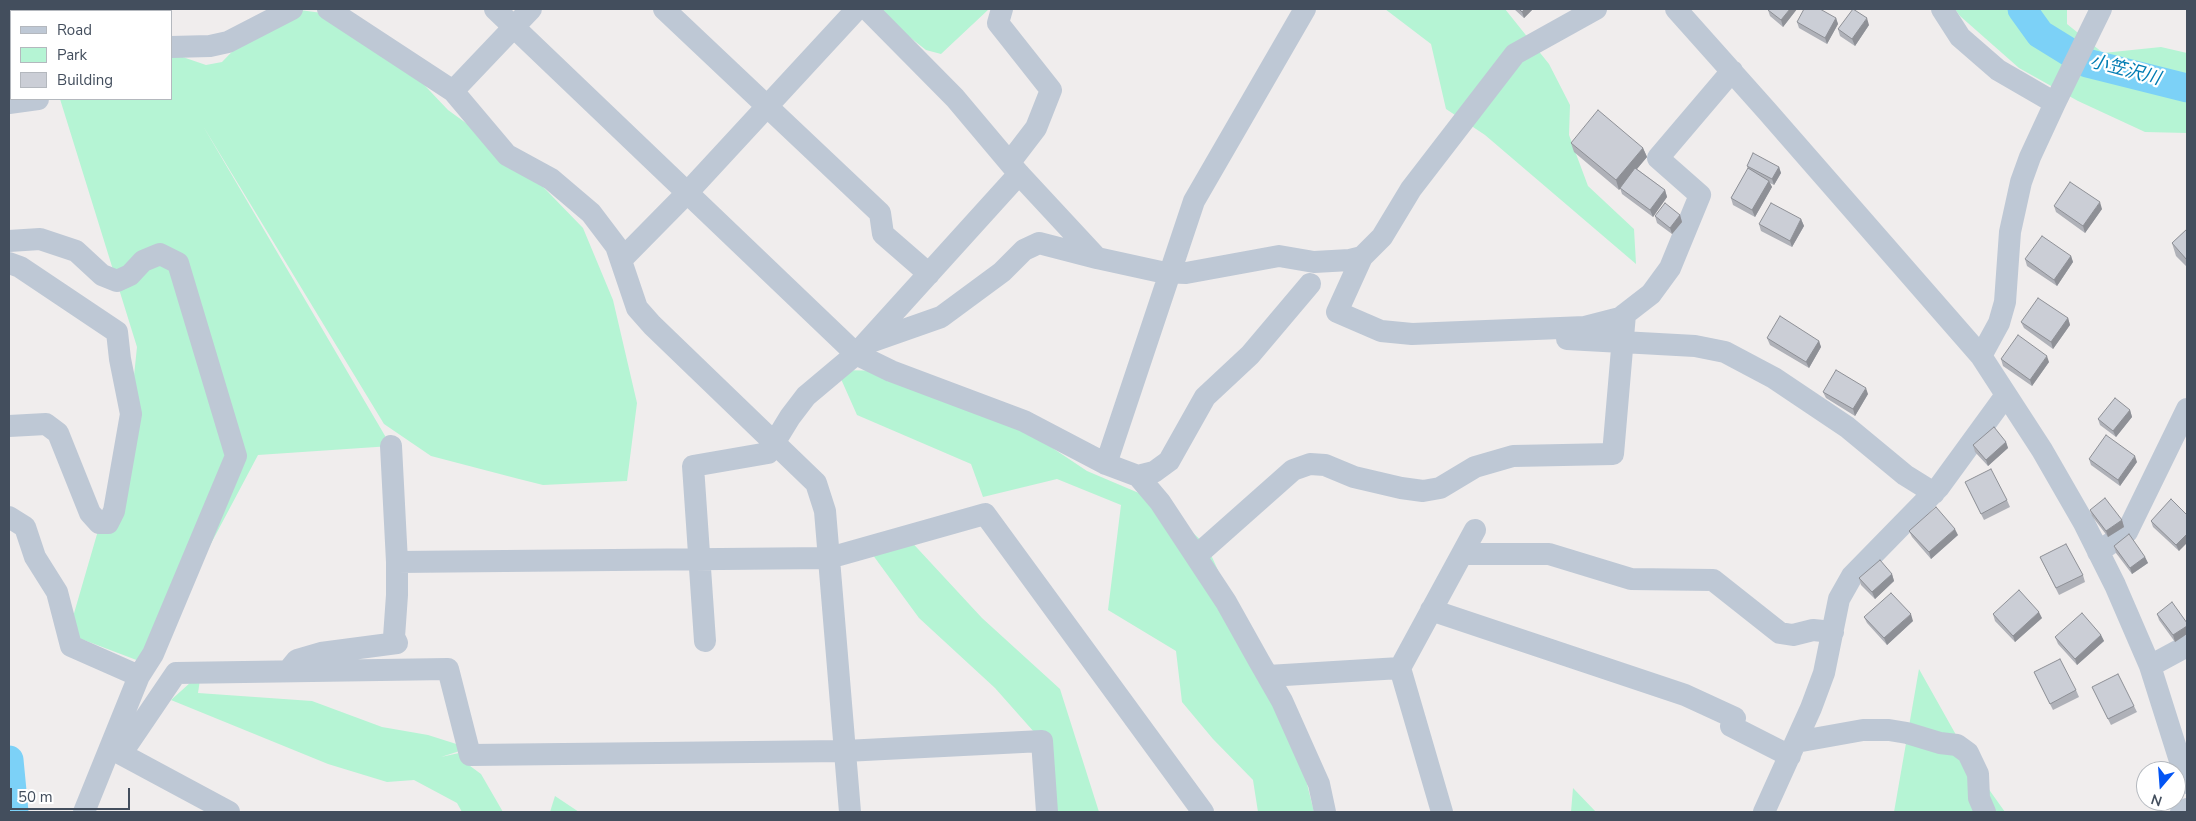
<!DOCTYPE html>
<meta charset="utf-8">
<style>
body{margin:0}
#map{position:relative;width:2196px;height:821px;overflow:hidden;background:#f0eded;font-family:"Nunito Sans",sans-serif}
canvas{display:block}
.frame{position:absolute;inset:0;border:10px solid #434e5d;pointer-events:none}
.legend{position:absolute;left:10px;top:10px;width:162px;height:90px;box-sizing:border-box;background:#fff;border:1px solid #b4b8be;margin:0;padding:6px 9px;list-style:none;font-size:15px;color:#434e5d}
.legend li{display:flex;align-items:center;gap:10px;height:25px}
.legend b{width:25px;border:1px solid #b4b8be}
.north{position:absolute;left:2136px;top:761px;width:50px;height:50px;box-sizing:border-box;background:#fff;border:1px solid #b4b8be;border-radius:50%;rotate:198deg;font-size:14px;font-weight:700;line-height:20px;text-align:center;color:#434e5d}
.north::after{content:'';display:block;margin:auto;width:18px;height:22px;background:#0354f4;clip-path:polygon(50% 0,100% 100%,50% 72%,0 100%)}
.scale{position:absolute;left:10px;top:788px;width:120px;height:22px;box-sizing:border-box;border:2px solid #434e5d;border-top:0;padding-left:6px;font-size:15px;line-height:18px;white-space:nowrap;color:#434e5d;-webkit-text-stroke:4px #fff;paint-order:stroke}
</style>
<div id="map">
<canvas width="2196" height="821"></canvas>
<div class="frame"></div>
<ul class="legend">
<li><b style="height:6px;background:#bec8d5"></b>Road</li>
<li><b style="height:14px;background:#b5f4d4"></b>Park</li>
<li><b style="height:14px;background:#cbced6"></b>Building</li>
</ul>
<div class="north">N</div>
<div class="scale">50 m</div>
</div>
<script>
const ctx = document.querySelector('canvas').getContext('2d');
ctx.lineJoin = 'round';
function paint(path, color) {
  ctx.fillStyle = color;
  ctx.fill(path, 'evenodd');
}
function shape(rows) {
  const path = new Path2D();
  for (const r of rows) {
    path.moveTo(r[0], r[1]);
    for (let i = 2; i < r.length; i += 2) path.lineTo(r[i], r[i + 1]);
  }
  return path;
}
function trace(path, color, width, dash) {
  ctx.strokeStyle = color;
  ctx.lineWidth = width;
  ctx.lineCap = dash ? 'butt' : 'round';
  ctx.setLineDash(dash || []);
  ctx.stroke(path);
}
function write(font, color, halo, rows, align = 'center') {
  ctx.font = font + ' "Nunito Sans","Noto Sans JP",sans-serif';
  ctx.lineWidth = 4.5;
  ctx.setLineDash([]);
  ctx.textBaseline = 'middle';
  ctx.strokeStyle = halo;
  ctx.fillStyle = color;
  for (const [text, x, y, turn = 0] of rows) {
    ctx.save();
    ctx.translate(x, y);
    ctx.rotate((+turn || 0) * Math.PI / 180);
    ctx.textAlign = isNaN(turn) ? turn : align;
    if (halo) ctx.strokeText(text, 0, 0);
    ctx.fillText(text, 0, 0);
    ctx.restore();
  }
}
paint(shape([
 [9,9,79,9,82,11,11,11,11,99,9,103],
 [292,9,337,15,392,51,448,110,517,160,583,228,613,300,637,403,627,481,543,485,519,479,431,456,384,424,203,126,391,446,258,455,147,664,68,634,129,424,137,347,60,99,171,99,171,53,206,65,222,62,254,29],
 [874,9,989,9,941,54,926,50],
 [1385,9,1505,9,1549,64,1570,105,1569,135,1588,186,1634,229,1636,264,1485,135,1446,109,1431,44],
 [1955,9,2067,9,2067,24,2103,53,2161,47,2187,53,2187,133,2145,132,2078,101,2019,68,1960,16],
 [837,370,891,371,997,411,1087,471,1160,502,1207,546,1259,661,1293,727,1314,812,1258,812,1253,780,1213,739,1182,702,1176,651,1108,610,1121,505,1057,479,983,497,971,464,857,415],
 [906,536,982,618,1060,689,1099,812,1047,812,1042,741,995,688,919,618,867,547],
 [1919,669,1978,774,2005,812,1894,812],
 [201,673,198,693,312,701,382,727,428,735,469,748,441,757,468,751,466,763,481,774,503,812,462,812,457,803,414,780,387,782,328,764,171,700],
 [1573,788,1596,812,1571,812],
 [555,796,579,812,550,812]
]), '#b5f4d4');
trace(shape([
 [2022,9,2040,34,2087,63,2187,88],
 [9,760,14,812]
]), '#7cd1f7', 29);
trace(shape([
 [45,9,48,11],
 [328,9,453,91,507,155,551,179,591,213,616,246,637,308,652,325,816,483,825,511,850,812],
 [495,9,856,354,891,371,1024,421,1106,464,1138,476,1160,502,1226,602,1259,661,1282,701,1319,784,1325,812],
 [664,9,880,213,883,234,929,274],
 [867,9,955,98,1019,174,1097,258,1161,272,1186,273,1279,256,1314,262,1350,260,1362,257,1382,237,1411,189,1515,54,1596,9],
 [1002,9,998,23,1051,90,1036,128,1010,162],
 [1676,9,1767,111,1981,356,2042,450,2084,523,2115,585,2150,666,2187,783],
 [1942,9,1960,37,1998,70,2055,103],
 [87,11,88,9],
 [171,47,210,46,228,42,292,9],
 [453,91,531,9],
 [9,103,38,99],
 [9,241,40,239,76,251,102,275,117,281,130,275,143,261,160,254,178,263,236,456,153,654,139,676,84,812],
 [1362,257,1337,312,1381,331,1412,334,1585,327,1620,318,1651,294,1670,268,1700,195,1658,158,1732,71],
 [621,260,687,193,857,9],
 [9,263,20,267,117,332,120,359,131,414,114,511,108,523,99,523,90,513,58,433,46,424,9,426],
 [1567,339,1695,346,1725,352,1774,378,1847,427,1905,475,1934,493],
 [867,343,941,317,1002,272,1024,250,1039,243,1097,258],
 [1981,356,1999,323,2005,302,2010,232,2021,182,2030,157,2055,103,2101,9],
 [1106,464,1194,201,1305,9],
 [1138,476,1154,472,1169,461,1205,397,1250,355,1310,284],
 [9,517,25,527,35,557,57,592,71,646,139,676],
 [2098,552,2127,532,2187,409],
 [1463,554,1549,554,1631,579,1713,580,1780,633,1793,635,1813,630,1833,632],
 [1196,556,1293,470,1310,464,1325,465,1354,477,1401,488,1423,491,1440,488,1475,467,1513,456,1613,454,1625,314],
 [397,562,829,558,985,514,1203,812],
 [1431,610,1685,695,1735,718,1731,726,1790,756],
 [705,641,693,466,768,453,790,417,806,396,856,354,1019,174],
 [2150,666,2187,646],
 [1400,668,1442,812],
 [288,671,297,660,321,653,397,643,394,637,397,595,397,562,391,446],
 [1268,676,1400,668,1475,530],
 [1796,742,1863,730,1889,730,1907,733,1940,743,1957,745,1968,753,1978,774,1979,798,1985,812],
 [110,748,229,812],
 [121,754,176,673,448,669,470,755,845,751,1042,741,1047,812],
 [1764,812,1811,708,1824,673,1839,599,1852,576,1939,487,2006,395],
 [2181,812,2187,809]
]), '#bec8d5', 22);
paint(shape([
 [1514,9,1533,9,1524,18],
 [1797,9,1783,27,1770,16,1768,10],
 [1836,18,1838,24,1827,44,1799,28,1797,22],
 [1869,25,1855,46,1840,36,1838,29],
 [1571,143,1643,148,1647,157,1637,169,1665,190,1667,197,1653,217,1622,194,1620,188,1619,190,1574,152],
 [1747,166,1779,167,1781,173,1774,185,1770,183,1772,187,1755,217,1733,205,1731,198,1748,168],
 [2054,206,2102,209,2085,233,2056,212],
 [1680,215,1682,222,1672,234,1657,223,1655,216],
 [1801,219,1804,226,1792,247,1761,231,1759,224],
 [2187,229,2187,267,2176,256,2172,243],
 [2071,256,2073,262,2057,286,2027,266,2025,259],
 [2068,318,2070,325,2053,349,2024,328,2021,322],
 [1767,338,1819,341,1821,347,1809,368,1770,345],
 [2001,359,2049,362,2032,386,2003,366],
 [1823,392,1868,394,1855,416,1826,398],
 [2130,410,2132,417,2116,437,2100,425,2098,419],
 [2006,442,2008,448,1988,466,1975,452,1973,445],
 [2089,459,2137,462,2120,486,2091,465],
 [1965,482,2007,500,2010,507,1984,520],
 [2090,510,2122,520,2124,527,2108,537,2092,516],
 [2187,515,2179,551,2153,527,2151,521],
 [1909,531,1958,535,1931,559,1912,537],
 [2114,546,2145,557,2148,563,2132,574,2116,553],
 [2040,557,2083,575,2085,582,2059,595],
 [1892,574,1894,581,1875,599,1861,585,1859,578],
 [1993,614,2042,618,2015,642,1995,621],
 [2157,614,2187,623,2187,634,2175,642,2159,620],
 [1864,617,1913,621,1887,645,1867,623],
 [2101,635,2104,641,2077,665,2058,644,2055,637],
 [2034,672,2076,690,2079,697,2053,710],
 [2092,687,2134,706,2137,712,2111,725]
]), '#afb1b8');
paint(shape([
 [1525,9,1533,9,1524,18,1522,12],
 [1790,9,1797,9,1783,27,1781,20],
 [1836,18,1838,24,1827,44,1825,38],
 [1867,18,1869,25,1855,46,1852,39],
 [1643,148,1647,157,1619,190,1616,180],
 [1779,167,1781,173,1774,185,1772,179],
 [1769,181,1772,187,1755,217,1752,210],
 [1665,190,1667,197,1653,217,1650,210],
 [2100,202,2102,209,2085,233,2083,226],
 [1680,215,1682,222,1672,234,1670,228],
 [1801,219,1804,226,1792,247,1790,241],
 [2071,256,2073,262,2057,286,2054,280],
 [2068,318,2070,325,2053,349,2051,342],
 [1819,341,1821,347,1809,368,1806,362],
 [2047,356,2049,362,2032,386,2030,380],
 [1866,388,1868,394,1855,416,1853,409],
 [2130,410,2132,417,2116,437,2113,431],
 [2006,442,2008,448,1988,466,1986,460],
 [2135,456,2137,462,2120,486,2118,480],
 [2122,520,2124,527,2108,537,2106,531],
 [1955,529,1958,535,1931,559,1929,552],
 [2187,534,2187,543,2179,551,2176,545],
 [2145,557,2148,563,2132,574,2130,568],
 [1892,574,1894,581,1875,599,1872,592],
 [2039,612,2042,618,2015,642,2013,636],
 [1911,614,1913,621,1887,645,1884,638],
 [2187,626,2187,634,2175,642,2173,635],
 [2101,635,2104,641,2077,665,2075,659]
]), '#8e9096');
const building = shape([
 [1519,9,1525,9,1522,12,1519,9],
 [1769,9,1790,9,1781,20,1768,10,1769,9],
 [1804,9,1820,9,1836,18,1825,38,1797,22,1804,9],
 [1853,9,1867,18,1852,39,1838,29,1853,9],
 [1598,110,1643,148,1616,180,1571,143,1598,110],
 [1753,153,1779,167,1772,179,1747,166,1753,153],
 [1635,168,1665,190,1650,210,1620,188,1635,168],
 [1748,168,1769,181,1752,210,1731,198,1748,168],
 [2070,182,2100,202,2083,226,2054,206,2070,182],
 [1665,203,1680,215,1670,228,1655,216,1665,203],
 [1771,203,1801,219,1790,241,1759,224,1771,203],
 [2187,229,2187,260,2172,243,2187,229],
 [2042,236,2071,256,2054,280,2025,259,2042,236],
 [2038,298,2068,318,2051,342,2021,322,2038,298],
 [1780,316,1819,341,1806,362,1767,338,1780,316],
 [2018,335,2047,356,2030,380,2001,359,2018,335],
 [1836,370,1866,388,1853,409,1823,392,1836,370],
 [2115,398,2130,410,2113,431,2098,419,2115,398],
 [1994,427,2006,442,1986,460,1973,445,1994,427],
 [2106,435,2135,456,2118,480,2089,459,2106,435],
 [1991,469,2007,500,1981,514,1965,482,1991,469],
 [2105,498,2122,520,2106,531,2090,510,2105,498],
 [2171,499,2187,515,2187,534,2176,545,2151,521,2171,499],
 [1936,507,1955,529,1929,552,1909,531,1936,507],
 [2129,534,2145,557,2130,568,2114,546,2129,534],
 [2066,544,2083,575,2056,588,2040,557,2066,544],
 [1880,560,1892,574,1872,592,1859,578,1880,560],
 [2019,590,2039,612,2013,636,1993,614,2019,590],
 [1891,593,1911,614,1884,638,1864,617,1891,593],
 [2172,602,2187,623,2187,626,2173,635,2157,614,2172,602],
 [2082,613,2101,635,2075,659,2055,637,2082,613],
 [2060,659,2076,690,2050,704,2034,672,2060,659],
 [2118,674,2134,706,2108,719,2092,687,2118,674]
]);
paint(building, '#cbced6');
trace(building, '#8e9096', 1);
write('italic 18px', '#007cb3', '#fff', [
 ["小笠沢川",2125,71,15]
]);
</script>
